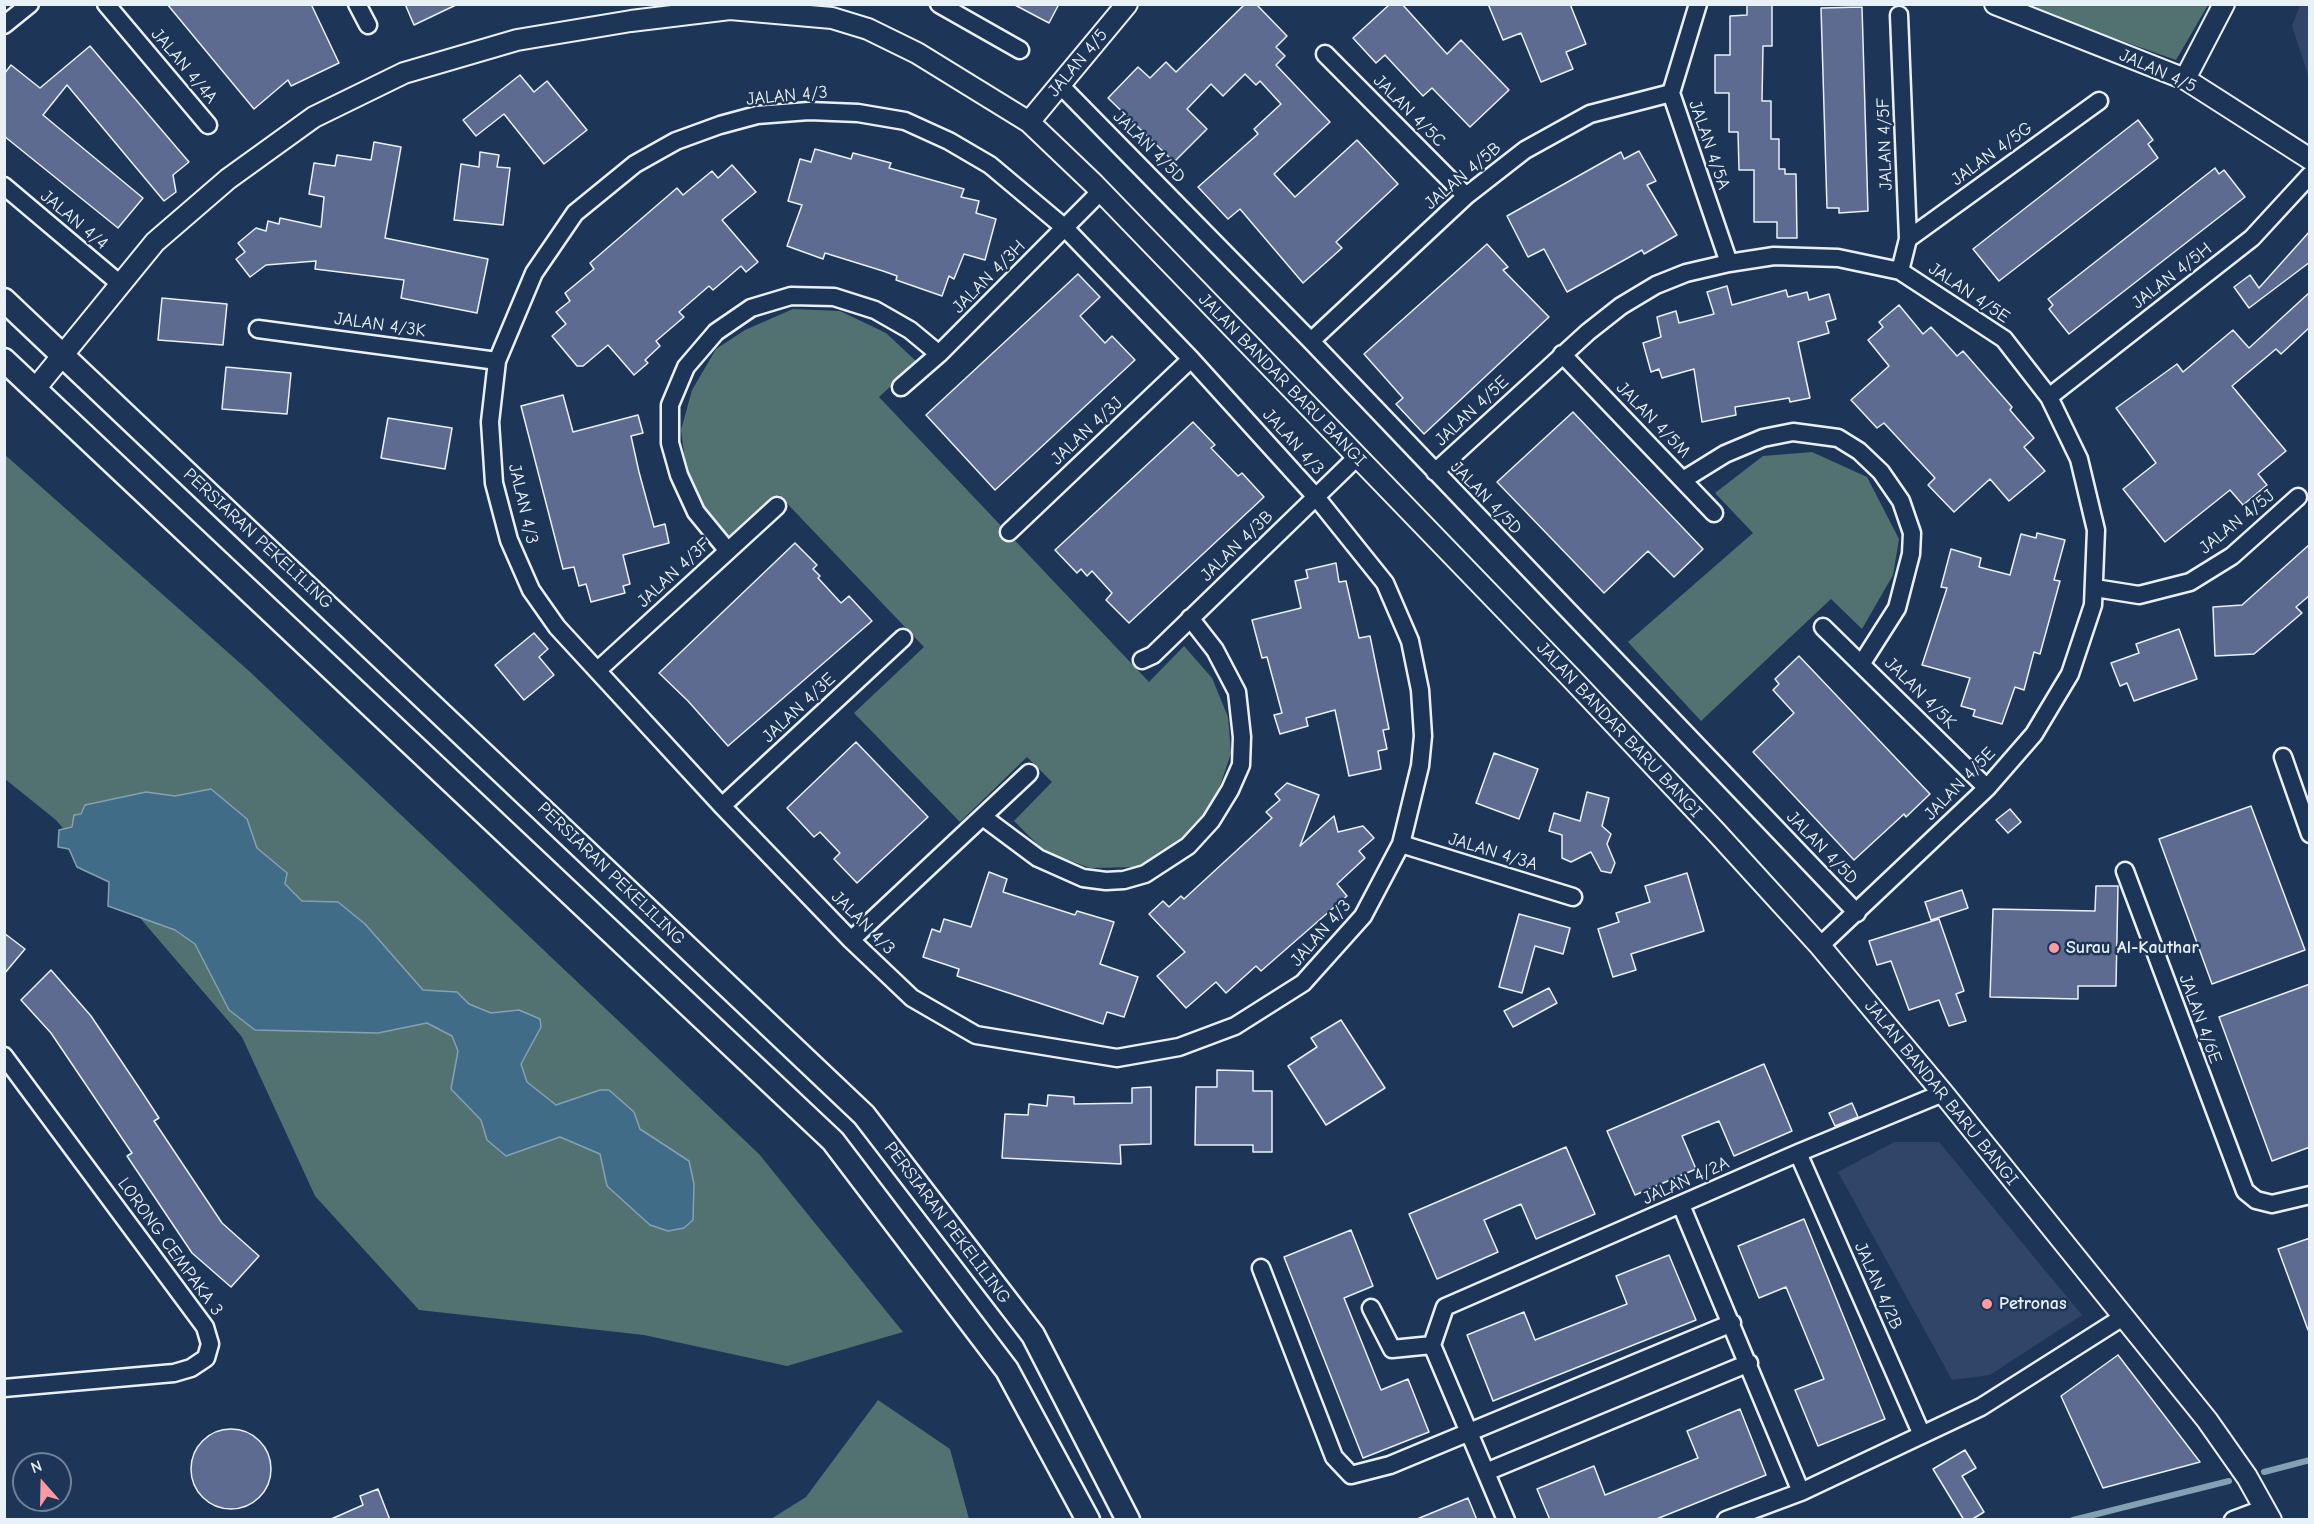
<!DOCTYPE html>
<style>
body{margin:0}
#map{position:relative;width:2314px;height:1524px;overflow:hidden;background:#1d3557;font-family:"Comic Neue",sans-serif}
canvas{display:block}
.frame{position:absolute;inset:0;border:6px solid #e8f1f8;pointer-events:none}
.north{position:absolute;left:12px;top:1452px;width:60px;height:60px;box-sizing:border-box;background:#1d3557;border:2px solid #6e8097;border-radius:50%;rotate:340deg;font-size:16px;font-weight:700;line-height:24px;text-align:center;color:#e8f1f8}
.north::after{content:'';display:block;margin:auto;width:21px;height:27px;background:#ff9aa2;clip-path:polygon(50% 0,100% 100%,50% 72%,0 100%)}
</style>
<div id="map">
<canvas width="2314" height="1524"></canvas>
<div class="frame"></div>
<div class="north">N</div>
</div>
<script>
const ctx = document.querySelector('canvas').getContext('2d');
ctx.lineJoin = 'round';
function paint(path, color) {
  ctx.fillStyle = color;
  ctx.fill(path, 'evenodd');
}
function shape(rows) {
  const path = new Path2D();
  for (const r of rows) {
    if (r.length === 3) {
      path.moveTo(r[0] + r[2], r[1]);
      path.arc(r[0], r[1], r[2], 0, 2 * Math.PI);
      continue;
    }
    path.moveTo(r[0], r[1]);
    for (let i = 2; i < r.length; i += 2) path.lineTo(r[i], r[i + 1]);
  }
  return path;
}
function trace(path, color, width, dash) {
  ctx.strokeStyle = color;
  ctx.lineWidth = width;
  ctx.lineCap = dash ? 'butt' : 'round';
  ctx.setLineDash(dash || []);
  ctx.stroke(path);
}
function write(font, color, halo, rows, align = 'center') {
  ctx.font = font + ' "Comic Neue",sans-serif';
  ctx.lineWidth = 5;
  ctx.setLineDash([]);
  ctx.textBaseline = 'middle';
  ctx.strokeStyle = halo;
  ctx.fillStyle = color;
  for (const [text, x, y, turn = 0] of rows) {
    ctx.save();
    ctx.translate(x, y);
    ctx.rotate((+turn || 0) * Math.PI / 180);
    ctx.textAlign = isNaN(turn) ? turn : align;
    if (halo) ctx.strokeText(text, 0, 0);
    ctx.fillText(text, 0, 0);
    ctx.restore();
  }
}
paint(shape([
 [2300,5,2309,5,2309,78,2292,26],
 [1894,1142,1939,1142,2082,1315,1990,1375,1952,1380,1838,1172]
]), '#304568');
paint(shape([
 [2020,5,2208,5,2176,60],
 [793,309,840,311,886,333,917,362,879,397,1149,682,1184,646,1212,678,1228,717,1231,753,1215,801,1182,839,1137,867,1090,868,1044,851,1014,821,1052,782,1027,757,960,822,854,713,924,647,779,495,729,537,710,516,687,475,681,430,692,390,716,349,745,330],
 [1812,452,1867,477,1899,539,1893,575,1862,629,1831,599,1701,721,1628,642,1753,533,1715,493,1763,456],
 [4,454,249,671,759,1154,903,1332,787,1366,644,1335,419,1310,315,1196,242,1037,56,820,5,779],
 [878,1400,950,1449,969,1519,771,1519,806,1497]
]), '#527272');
const water = shape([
 [211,789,247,819,257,848,287,873,285,884,302,901,338,902,365,924,423,990,457,992,469,1004,491,1013,519,1010,540,1019,541,1027,521,1064,527,1082,556,1105,600,1090,609,1090,634,1112,640,1129,689,1161,694,1184,693,1220,684,1228,668,1231,650,1225,607,1186,600,1154,560,1137,506,1156,487,1140,481,1120,451,1089,458,1051,452,1036,427,1023,378,1033,255,1030,229,1010,195,944,175,930,108,906,109,882,77,867,69,849,58,847,59,830,72,827,74,815,81,814,85,805,146,792,175,796,211,789]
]);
paint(water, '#416c87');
trace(water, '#84a1b4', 1.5);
trace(shape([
 [2264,1472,2310,1460],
 [2073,1520,2229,1481]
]), '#84a1b4', 6);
const building = shape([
 [167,4,311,4,339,63,291,86,288,80,254,109,167,4],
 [405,4,458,4,414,25,405,4],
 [1013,4,1059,4,1049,23,1013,4],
 [1245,4,1256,4,1287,36,1276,47,1285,56,1276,65,1330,122,1274,174,1295,197,1357,140,1398,184,1336,242,1342,248,1303,283,1240,209,1228,219,1198,187,1258,134,1254,129,1281,104,1260,81,1256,85,1245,74,1223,96,1211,84,1187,109,1207,129,1174,162,1108,98,1138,67,1150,78,1166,62,1176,72,1245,4],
 [1390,4,1402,4,1447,54,1461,40,1509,90,1470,127,1432,88,1423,96,1385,55,1376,63,1353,38,1390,4],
 [1488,4,1570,4,1586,44,1566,52,1573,69,1541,82,1521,33,1503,40,1488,4],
 [1747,4,1772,4,1772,46,1763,46,1762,101,1771,101,1771,139,1779,139,1779,169,1785,169,1785,174,1796,174,1797,238,1777,238,1777,222,1754,222,1754,170,1739,170,1738,132,1729,132,1729,93,1715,93,1715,55,1730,55,1730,16,1747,15,1747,4],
 [1862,7,1868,211,1839,213,1839,208,1827,208,1821,8,1862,7],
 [90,46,189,162,173,175,176,192,164,201,67,85,43,115,143,198,118,228,4,136,4,74,11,65,40,88,90,46],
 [520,75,534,92,547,81,587,130,544,164,504,114,476,136,463,120,520,75],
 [2138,120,2153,140,2148,144,2158,158,1999,281,1973,249,2138,120],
 [374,142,401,147,385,238,488,259,477,313,401,298,404,280,315,269,316,261,266,265,250,277,236,259,245,252,238,243,256,228,266,231,268,221,279,224,280,218,321,227,324,197,309,194,314,163,335,166,337,155,371,160,374,142],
 [815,149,851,159,853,153,891,163,889,168,964,189,961,197,979,201,976,213,996,219,985,260,964,254,954,279,949,276,942,296,896,280,897,276,883,271,825,253,823,259,787,246,802,205,788,201,800,159,811,162,815,149],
 [1639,151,1656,181,1647,185,1677,235,1644,254,1642,250,1567,292,1544,249,1528,257,1507,216,1621,152,1624,159,1639,151],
 [480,152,499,155,497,167,510,168,503,225,454,220,461,164,479,167,480,152],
 [732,165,756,192,722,220,758,262,746,272,741,266,713,290,709,286,679,312,684,317,656,341,660,346,645,360,648,363,634,375,608,345,583,366,577,366,552,336,566,324,556,312,570,301,565,293,594,269,590,263,677,188,683,195,712,171,718,178,732,165],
 [2215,168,2219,174,2224,170,2245,197,2069,334,2049,309,2053,305,2048,299,2215,168],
 [2310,231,2310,262,2249,308,2234,287,2250,275,2259,288,2310,231],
 [1487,244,1508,267,1503,270,1549,317,1424,434,1396,404,1403,398,1364,354,1487,244],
 [1078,274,1100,297,1080,316,1105,343,1112,336,1135,360,995,490,926,415,1078,274],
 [1727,286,1732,305,1786,290,1788,297,1807,292,1809,300,1829,294,1836,319,1826,322,1829,333,1798,342,1810,398,1790,402,1789,398,1735,407,1736,415,1702,422,1694,369,1662,378,1659,369,1651,372,1643,343,1661,337,1657,317,1676,311,1679,323,1714,314,1707,292,1727,286],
 [2310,292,2310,327,2281,354,2276,349,2232,386,2286,451,2258,474,2267,485,2243,505,2230,490,2165,542,2123,489,2156,463,2116,408,2177,364,2183,372,2233,330,2249,348,2310,292],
 [162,298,227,304,223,345,158,340,162,298],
 [1899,305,1923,334,1931,327,1957,356,1963,351,2012,407,2010,410,2034,438,2024,447,2045,471,2009,501,1990,479,1954,512,1928,485,1935,478,1909,450,1884,423,1877,428,1851,400,1889,366,1868,340,1883,327,1879,322,1899,305],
 [226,367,291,373,287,414,222,409,226,367],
 [563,395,573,432,638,415,643,433,631,436,639,472,654,527,665,524,669,543,623,555,630,584,623,586,625,593,591,602,586,584,579,586,574,567,563,569,521,406,563,395],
 [1573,412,1703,549,1674,577,1648,551,1604,593,1497,482,1573,412],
 [388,418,452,428,445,469,381,458,388,418],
 [1193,422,1215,445,1211,448,1238,476,1242,473,1264,497,1129,623,1106,600,1112,593,1092,571,1087,576,1081,569,1077,573,1055,550,1193,422],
 [2037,533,2065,540,2054,580,2060,581,2040,654,2034,652,2024,690,2015,687,2002,724,1973,716,1975,710,1961,706,1970,678,1922,665,1947,588,1941,587,1951,549,1981,558,1979,567,2010,575,2021,534,2036,538,2037,533],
 [795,543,817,565,813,569,820,576,818,578,841,603,849,596,872,621,728,746,688,701,659,673,795,543],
 [2310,544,2310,595,2296,607,2302,613,2254,654,2215,656,2213,607,2242,605,2310,544],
 [1336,563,1339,582,1346,581,1359,638,1370,636,1389,729,1383,730,1387,749,1378,751,1381,769,1349,776,1335,710,1306,718,1308,726,1280,734,1274,715,1282,713,1267,657,1262,658,1252,620,1301,608,1295,581,1308,578,1306,570,1336,563],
 [2179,629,2197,679,2134,701,2127,683,2120,686,2111,663,2139,653,2136,644,2179,629],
 [534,633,548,649,539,657,554,675,524,700,495,665,534,633],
 [1799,656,1930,794,1906,817,1904,814,1854,860,1753,752,1794,713,1773,690,1779,684,1775,679,1799,656],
 [856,742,928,817,857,883,834,859,840,853,820,832,814,837,787,808,856,742],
 [1494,753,1538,769,1519,819,1476,803,1494,753],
 [1287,783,1319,795,1300,846,1334,816,1338,832,1363,826,1374,838,1359,851,1365,858,1337,884,1347,896,1261,971,1256,966,1226,993,1216,982,1186,1008,1157,976,1185,952,1149,914,1163,901,1169,907,1181,896,1184,899,1272,818,1266,812,1280,800,1275,794,1287,783],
 [1587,792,1609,798,1602,826,1611,834,1607,844,1615,863,1611,873,1601,871,1591,852,1571,862,1562,858,1562,835,1549,831,1554,813,1580,821,1587,792],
 [2251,806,2305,950,2212,984,2159,839,2251,806],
 [2010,809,2021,822,2008,833,1996,820,2010,809],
 [989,872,1007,879,1003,892,1075,915,1077,911,1114,922,1100,964,1138,977,1124,1017,1107,1012,1103,1024,957,976,959,969,923,957,932,929,940,932,944,919,971,927,989,872],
 [1687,873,1704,931,1631,954,1636,970,1613,977,1598,929,1619,922,1616,913,1650,902,1645,886,1687,873],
 [2096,886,2118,886,2116,986,2078,986,2078,999,1990,997,1993,909,2095,911,2096,886],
 [1962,890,1968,908,1931,920,1925,902,1962,890],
 [1519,914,1570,928,1563,954,1535,946,1522,993,1499,987,1519,914],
 [1939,919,1964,991,1956,994,1966,1021,1949,1026,1939,1000,1909,1010,1891,961,1877,965,1869,941,1939,919],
 [4,933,25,949,4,974,4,933],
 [51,970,91,1016,142,1092,159,1118,154,1121,222,1223,259,1256,231,1287,192,1253,127,1156,132,1153,51,1033,21,1000,51,970],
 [2310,984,2310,1147,2272,1161,2219,1017,2310,984],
 [1549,988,1557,1003,1513,1027,1504,1011,1549,988],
 [1341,1020,1385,1088,1326,1125,1288,1066,1317,1047,1311,1038,1341,1020],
 [1764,1064,1792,1131,1734,1156,1719,1121,1682,1136,1696,1169,1635,1195,1607,1131,1764,1064],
 [1217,1070,1253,1071,1253,1091,1272,1091,1272,1152,1253,1152,1253,1145,1195,1145,1196,1087,1217,1087,1217,1070],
 [1151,1087,1151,1144,1120,1145,1121,1164,1002,1158,1005,1114,1028,1115,1029,1104,1047,1106,1048,1095,1074,1097,1074,1104,1132,1103,1132,1088,1151,1087],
 [1852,1103,1858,1117,1835,1126,1829,1113,1852,1103],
 [1566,1147,1595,1214,1536,1239,1521,1204,1484,1220,1498,1252,1437,1279,1409,1214,1566,1147],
 [1804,1219,1885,1419,1818,1446,1795,1390,1824,1379,1786,1287,1759,1298,1738,1246,1804,1219],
 [1351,1230,1373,1286,1344,1298,1381,1390,1408,1379,1429,1432,1363,1458,1284,1257,1351,1230],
 [2310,1238,2310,1330,2308,1330,2278,1249,2310,1238],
 [1669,1255,1696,1320,1493,1401,1467,1335,1524,1312,1535,1340,1627,1304,1616,1276,1669,1255],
 [2118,1355,2200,1462,2103,1488,2061,1396,2118,1355],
 [1740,1409,1766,1475,1654,1520,1550,1520,1537,1489,1594,1466,1605,1495,1698,1458,1687,1431,1740,1409],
 [231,1469,40],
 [1965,1450,1976,1468,1962,1476,1984,1512,1971,1520,1964,1520,1933,1469,1965,1450],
 [378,1489,390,1520,329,1520,363,1505,360,1496,378,1489],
 [1468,1498,1477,1520,1417,1520,1417,1519,1468,1498]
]);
paint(building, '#5c6b8f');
trace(building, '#e8f1f8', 1.5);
const minor = shape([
 [106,4,208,125],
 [357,4,368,25],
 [939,4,1020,50],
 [1698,4,1671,93,1729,263],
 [1899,15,1908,239,1900,271],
 [4,25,30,4],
 [1325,54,1466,196],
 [1060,85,1311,341,1857,913],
 [809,111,858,113,905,121,949,141,990,165,1065,228,1191,359,1316,497,1385,583,1410,641,1420,690,1423,736,1420,766,1401,844,1363,916,1303,983,1235,1026,1179,1047,1117,1058,976,1035,912,998,851,940,722,806,557,627,531,590,509,540,494,483,490,422,497,361,534,273,575,213,635,164,676,141,720,125,757,115,809,111],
 [4,186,119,283],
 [1908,239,2099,101],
 [258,329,497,361],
 [1311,341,1466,196,1525,150,1590,114,1671,93],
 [1562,354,1714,513],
 [901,387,939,354,1101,191],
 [2049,397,2252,238,2310,175],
 [1435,472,1588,332,1621,306,1656,285,1686,273,1729,263,1774,256,1838,258,1900,271,2004,339,2049,397,2079,459,2096,530,2093,605,2070,674,2034,734,1987,788,1820,946],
 [1683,480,1725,454,1763,438,1793,432,1838,438,1859,451,1881,472,1901,501,1912,533,1911,554,1897,608,1862,663],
 [1009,532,1191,359],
 [728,551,696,512,679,475,670,443,670,405,686,367,716,332,751,308,791,296,834,297,875,310,910,330,939,354],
 [2095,588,2139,595,2190,582,2232,556,2298,497],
 [1823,627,1987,788],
 [1142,660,1153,655,1356,458],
 [598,670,777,506],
 [2283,757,2310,834],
 [722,806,903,638],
 [983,817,1038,858,1083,878,1106,881,1124,880,1145,874,1188,846,1211,821,1230,790,1241,765,1242,737,1237,692,1215,650,1190,618],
 [1401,844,1573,897],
 [2125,871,2245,1191,2256,1200,2272,1204,2310,1195],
 [851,940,1029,773],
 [4,1056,205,1327,210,1344,206,1358,191,1368,174,1373,4,1388],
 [1798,1153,1922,1435],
 [1681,1205,1801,1492,1726,1520],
 [1261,1268,1334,1457,1351,1475,1390,1465,1732,1323],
 [1371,1308,1392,1349,1432,1345],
 [1486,1472,1749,1363],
 [1801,1492,1981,1407,2123,1317],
 [1506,1520,1432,1345,1445,1307,1798,1153,1943,1093],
 [2233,1520,2265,1508]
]);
const tertiary = shape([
 [1995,4,2185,79,2310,159],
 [2185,79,2224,4],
 [1029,122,1127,4],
 [35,389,155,242,228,179,314,117,404,73,517,40,631,21,730,9,832,18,868,29,917,53,1029,122,1094,184,1572,679,1717,833,1820,946,1943,1093,2207,1420,2247,1477,2271,1520]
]);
const secondary = shape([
 [4,300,864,1115,1033,1335,1128,1520],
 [4,360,833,1141,1007,1370,1088,1520]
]);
trace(minor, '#e8f1f8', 21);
trace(tertiary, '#e8f1f8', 24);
trace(secondary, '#e8f1f8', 27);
trace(minor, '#1d3557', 16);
trace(tertiary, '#1d3557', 20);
trace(secondary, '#1d3557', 22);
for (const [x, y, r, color] of [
 [2054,948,6,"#ff9aa2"],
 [1987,1304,6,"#ff9aa2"]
]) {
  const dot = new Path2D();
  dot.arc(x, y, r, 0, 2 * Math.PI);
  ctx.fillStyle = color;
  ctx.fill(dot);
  trace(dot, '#1d3557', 2);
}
write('18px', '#e8f1f8', '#1d3557', [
 ["JALAN 4/5",1078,63,-50],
 ["JALAN 4/4A",184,66,50],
 ["JALAN 4/5",2158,71,24],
 ["JALAN 4/3",787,96,-5],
 ["JALAN 4/5C",1409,111,45],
 ["JALAN 4/5F",1885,144,-92],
 ["JALAN 4/5A",1709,145,71],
 ["JALAN 4/5D",1149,147,45],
 ["JALAN 4/5G",1992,154,-36],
 ["JALAN 4/5B",1463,176,-40],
 ["JALAN 4/4",74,220,40],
 ["JALAN 4/5H",2172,276,-38],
 ["JALAN 4/3H",989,277,-45],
 ["JALAN 4/5E",1969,293,34],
 ["JALAN 4/3K",380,325,8],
 ["JALAN BANDAR BARU BANGI",1282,380,46],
 ["JALAN 4/5E",1472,411,-43],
 ["JALAN 4/5M",1653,420,46],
 ["JALAN 4/3J",1087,431,-43],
 ["JALAN 4/3",1293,442,48],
 ["JALAN 4/5D",1486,498,46],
 ["JALAN 4/3",523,504,77],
 ["JALAN 4/5J",2237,522,-39],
 ["PERSIARAN PEKELILING",258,539,43],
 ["JALAN 4/3B",1237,546,-44],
 ["JALAN 4/3F",674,573,-43],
 ["JALAN 4/5K",1920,693,45],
 ["JALAN 4/3E",799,708,-43],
 ["JALAN BANDAR BARU BANGI",1619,730,47],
 ["JALAN 4/5E",1960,784,-46],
 ["JALAN 4/5D",1822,848,46],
 ["JALAN 4/3A",1493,852,17],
 ["PERSIARAN PEKELILING",611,874,44],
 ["JALAN 4/3",863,923,45],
 ["JALAN 4/3",1321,933,-49],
 ["JALAN 4/6E",2200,1019,70],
 ["JALAN BANDAR BARU BANGI",1941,1093,51],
 ["JALAN 4/2A",1686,1181,-24],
 ["PERSIARAN PEKELILING",947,1223,53],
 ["LORONG CEMPAKA 3",170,1247,54],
 ["JALAN 4/2B",1878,1286,66]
]);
write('bold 18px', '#e8f1f8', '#1d3557', [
 ["Surau Al-Kauthar",2066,948],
 ["Petronas",1999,1304]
], 'left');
</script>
